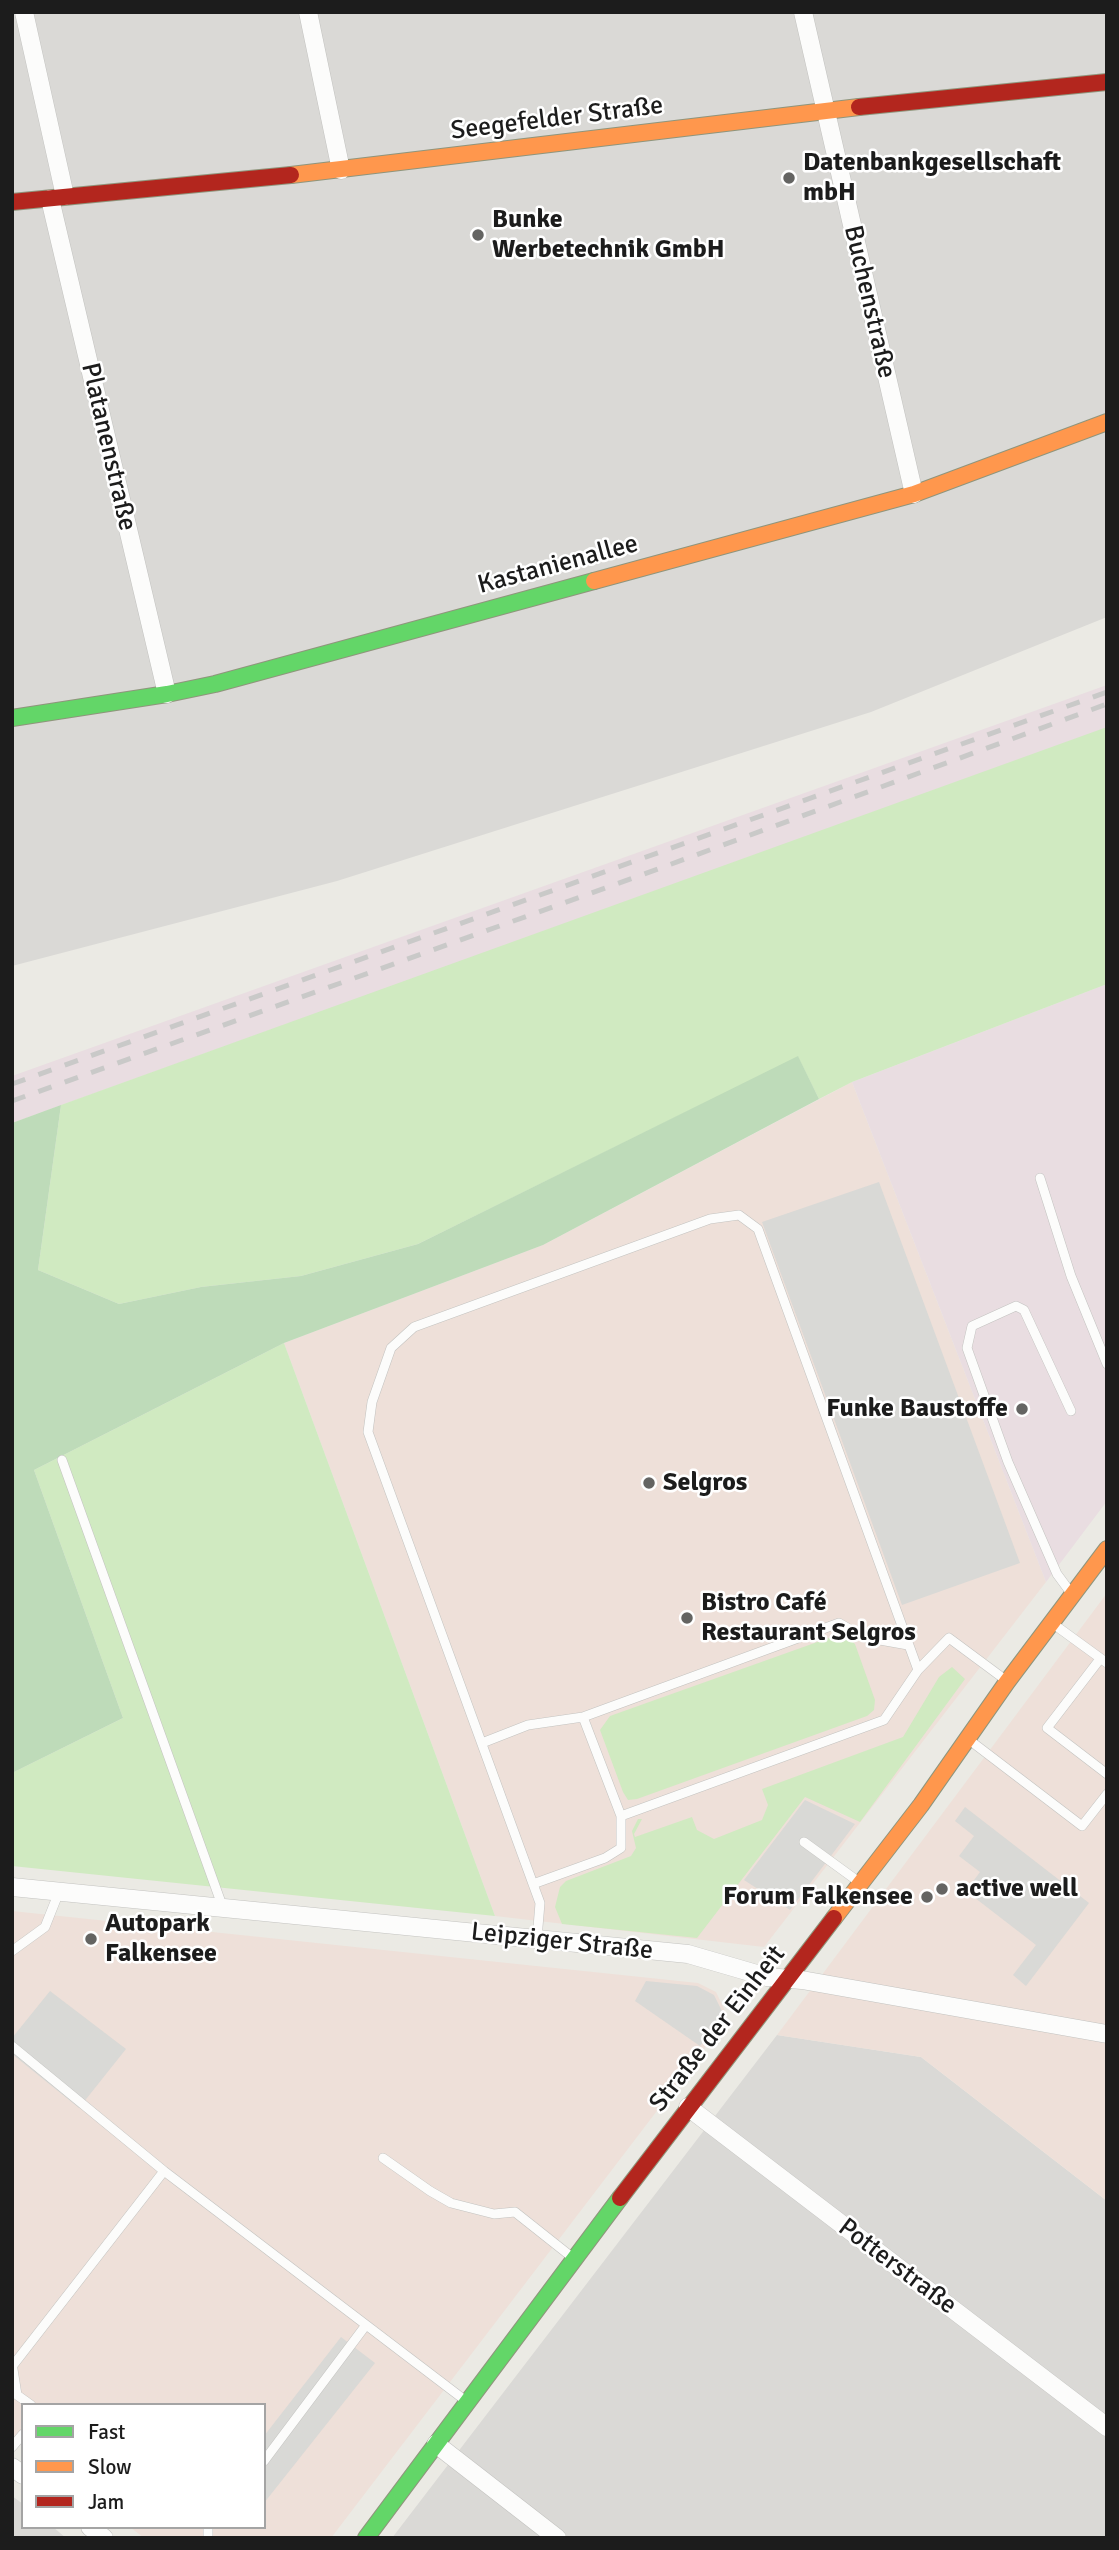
<!DOCTYPE html>
<meta charset="utf-8">
<style>
body{margin:0}
#map{position:relative;width:1119px;height:2550px;overflow:hidden;background:#ebeae4;font-family:Signika,sans-serif}
canvas{display:block}
.frame{position:absolute;inset:0;border:14px solid #1c1c1c;pointer-events:none}
.legend{position:absolute;left:21px;top:2403px;width:245px;height:126px;box-sizing:border-box;background:#fff;border:2px solid #a4a4a4;margin:0;padding:9px 12px;list-style:none;font-size:21px;color:#1c1c1c}
.legend li{display:flex;align-items:center;gap:14px;height:35px}
.legend b{width:35px;border:2px solid #a4a4a4}
</style>
<div id="map">
<canvas width="1119" height="2550"></canvas>
<div class="frame"></div>
<ul class="legend">
<li><b style="height:9px;background:#63d668"></b>Fast</li>
<li><b style="height:9px;background:#ff974d"></b>Slow</li>
<li><b style="height:9px;background:#b3261e"></b>Jam</li>
</ul>
</div>
<script>
const ctx = document.querySelector('canvas').getContext('2d');
ctx.lineJoin = 'round';
function paint(path, color) {
  ctx.fillStyle = color;
  ctx.fill(path, 'evenodd');
}
function shape(rows) {
  const path = new Path2D();
  for (const r of rows) {
    path.moveTo(r[0], r[1]);
    for (let i = 2; i < r.length; i += 2) path.lineTo(r[i], r[i + 1]);
  }
  return path;
}
function trace(path, color, width, dash) {
  ctx.strokeStyle = color;
  ctx.lineWidth = width;
  ctx.lineCap = dash ? 'butt' : 'round';
  ctx.setLineDash(dash || []);
  ctx.stroke(path);
}
function write(font, color, halo, rows, align = 'center') {
  ctx.font = font + ' Signika,sans-serif';
  ctx.lineWidth = 5;
  ctx.setLineDash([]);
  ctx.textBaseline = 'middle';
  ctx.strokeStyle = halo;
  ctx.fillStyle = color;
  for (const [text, x, y, turn = 0] of rows) {
    ctx.save();
    ctx.translate(x, y);
    ctx.rotate((+turn || 0) * Math.PI / 180);
    ctx.textAlign = isNaN(turn) ? turn : align;
    if (halo) ctx.strokeText(text, 0, 0);
    ctx.fillText(text, 0, 0);
    ctx.restore();
  }
}
paint(shape([
 [12,12,1107,12,1107,617,871,712,337,881,12,966],
 [777,2035,921,2057,1107,2201,1107,2538,392,2538],
 [12,2496,23,2504,23,2527,53,2527,66,2538,12,2538]
]), '#dad9d6');
paint(shape([
 [852,1082,1046,1582,764,1947,495,1916,284,1343,543,1245],
 [1107,1593,1107,2201,921,2057,777,2035],
 [12,1911,698,1983,716,1992,726,2013,724,2023,331,2538,144,2538,130,2527,264,2527,264,2405,23,2405,23,2445,12,2437]
]), '#eee0d9');
paint(shape([
 [1107,685,1107,729,12,1123,12,1076],
 [1107,984,1107,1501,1046,1582,852,1082]
]), '#e9dde1');
paint(shape([
 [1107,727,1107,984,852,1082,819,1099,798,1057,418,1244,301,1276,201,1287,119,1304,38,1270,61,1105],
 [284,1343,495,1916,12,1866,12,1773,123,1718,34,1470],
 [837,1635,847,1637,855,1644,875,1700,874,1710,867,1716,637,1799,628,1800,623,1792,600,1730,610,1716],
 [952,1667,965,1679,860,1822,805,1797,697,1938,562,1924,555,1907,560,1887,566,1881,631,1856,636,1848,632,1831,638,1819,642,1819,634,1834,635,1837,692,1817,697,1830,714,1839,762,1820,768,1805,762,1789,903,1737,939,1677]
]), '#d0eac1');
paint(shape([
 [798,1056,819,1099,543,1245,284,1343,34,1470,123,1718,12,1773,12,1123,61,1105,38,1270,119,1304,201,1287,301,1276,418,1244]
]), '#bedbb9');
paint(shape([
 [879,1182,1020,1563,902,1605,762,1222],
 [805,1800,855,1824,790,1910,744,1880],
 [965,1807,1089,1903,1026,1986,1013,1975,1036,1945,966,1891,980,1872,959,1856,974,1836,955,1821],
 [646,1981,697,1986,714,1995,723,2013,721,2020,700,2046,635,2001],
 [50,1991,126,2049,79,2108,12,2054,12,2038],
 [341,2337,375,2363,264,2503,264,2436]
]), '#d9d9d6');
const lane = shape([
 [1040,1178,1071,1276,1107,1364],
 [62,1460,223,1908],
 [1071,1593,1057,1574,1008,1462,967,1348,972,1326,1016,1306,1024,1310,1071,1411],
 [1052,1623,1107,1663],
 [1100,1659,1047,1728,1107,1774],
 [918,1670,949,1638,1007,1681],
 [583,1717,621,1816],
 [968,1739,1082,1826,1107,1794],
 [482,1743,528,1725,583,1717,839,1623,863,1637,908,1645],
 [804,1842,859,1882],
 [533,1884,605,1858,621,1848,621,1816,884,1720,918,1670,758,1229,739,1215,710,1219,414,1327,391,1348,372,1402,368,1432,533,1884,540,1903,537,1939],
 [12,1951,45,1927,59,1892],
 [12,2046,164,2171],
 [383,2158,430,2191,451,2203,494,2214,515,2212,573,2258],
 [12,2363,17,2395,31,2405],
 [14,2364,164,2171,466,2401],
 [12,2447,23,2434],
 [264,2461,366,2325],
 [208,2538,208,2527]
]);
const street = shape([
 [24,12,65,196],
 [308,12,341,170],
 [803,12,914,494],
 [50,199,167,694],
 [12,1887,688,1954,767,1977,802,1980,1107,2034],
 [688,2107,1107,2427],
 [436,2444,557,2538],
 [12,2467,23,2475],
 [90,2527,104,2538]
]);
const fast = shape([
 [12,718,167,694,215,684,594,581],
 [366,2538,620,2198]
]);
const slow = shape([
 [291,175,859,107],
 [594,581,914,494,1107,422],
 [834,1918,921,1805,1007,1682,1107,1549]
]);
const jam = shape([
 [859,107,1107,82],
 [12,202,291,175],
 [620,2198,834,1918]
]);
trace(lane, '#c3c3c0', 10);
trace(street, '#c3c3c0', 19);
trace(fast, '#8f957c', 18);
trace(slow, '#8f957c', 18);
trace(jam, '#8f957c', 18);
trace(lane, '#fcfcfb', 9);
trace(street, '#fcfcfb', 18);
trace(fast, '#63d668', 16);
trace(slow, '#ff974d', 16);
trace(jam, '#b3261e', 16);
trace(shape([
 [12,1084,1107,692],
 [12,1101,636,877,1107,704]
]), '#c9c9c8', 5, [14, 14]);
for (const [x, y, r, color] of [
 [789,178,7,"#646462"],
 [478,235,7,"#646462"],
 [1022,1409,7,"#646462"],
 [649,1483,7,"#646462"],
 [687,1618,7,"#646462"],
 [942,1889,7,"#646462"],
 [927,1897,7,"#646462"],
 [91,1939,7,"#646462"]
]) {
  const dot = new Path2D();
  dot.arc(x, y, r, 0, 2 * Math.PI);
  ctx.fillStyle = color;
  ctx.fill(dot);
  trace(dot, '#fff', 2.5);
}
write('26px', '#1c1c1c', '#fff', [
 ["Seegefelder Straße",557,119,-7],
 ["Buchenstraße",869,302,77],
 ["Platanenstraße",108,447,77],
 ["Kastanienallee",558,565,-15],
 ["Leipziger Straße",562,1942,6],
 ["Straße der Einheit",718,2029,-52],
 ["Potterstraße",897,2267,37]
]);
write('bold 26px', '#1c1c1c', '#fff', [
 ["Datenbankgesellschaft",803,163],
 ["mbH",803,193],
 ["Bunke",492,220],
 ["Werbetechnik GmbH",492,250],
 ["Funke Baustoffe",1008,1409,"right"],
 ["Selgros",663,1483],
 ["Bistro Café",701,1603],
 ["Restaurant Selgros",701,1633],
 ["active well",956,1889],
 ["Forum Falkensee",913,1897,"right"],
 ["Autopark",105,1924],
 ["Falkensee",105,1954]
], 'left');
</script>
